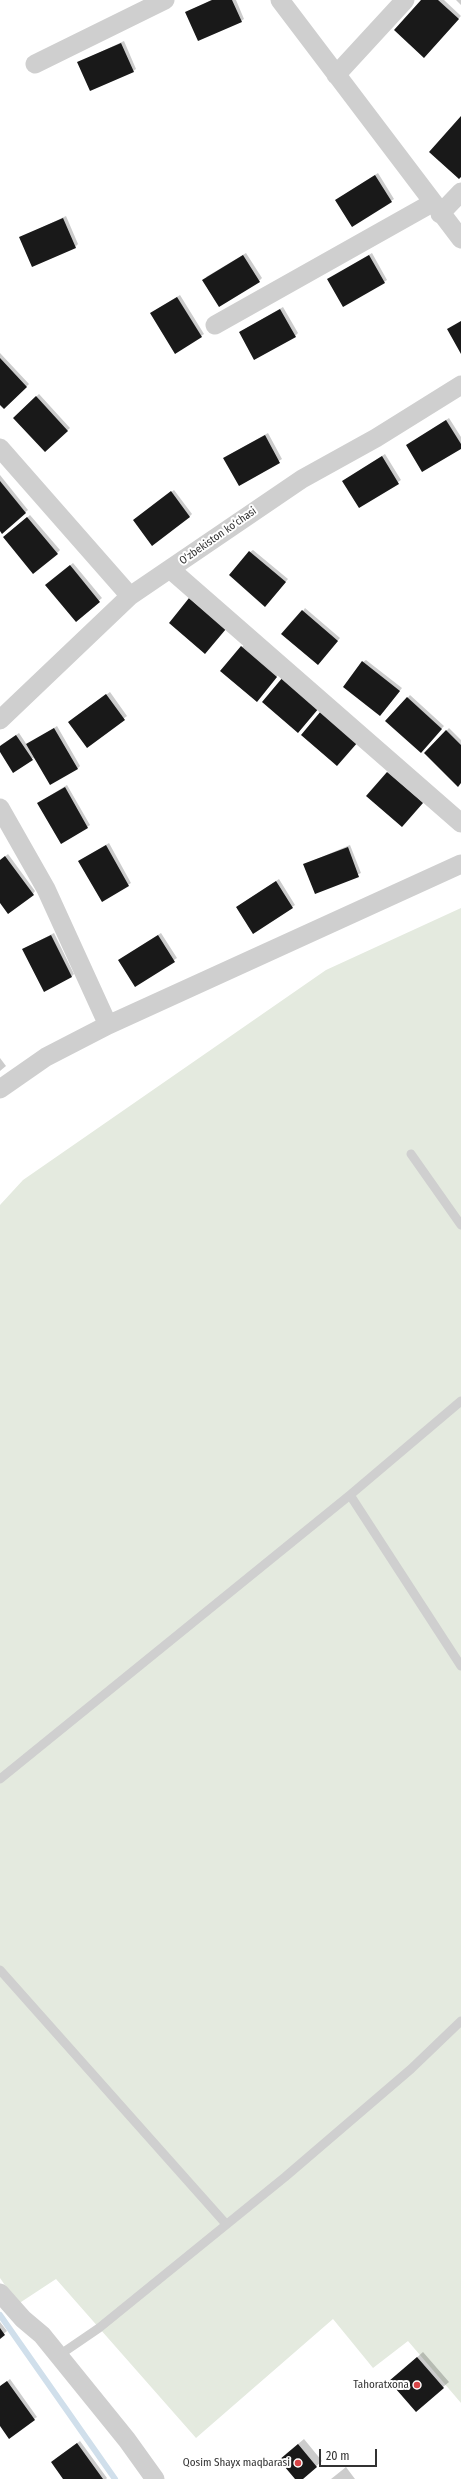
<!DOCTYPE html>
<meta charset="utf-8">
<style>
body{margin:0}
#map{position:relative;width:461px;height:2479px;overflow:hidden;background:#fff;font-family:"Fira Sans Condensed",sans-serif}
canvas{display:block}
.scale{position:absolute;left:319px;top:2449px;width:58px;height:18px;box-sizing:border-box;border:2px solid #323232;border-top:0;padding-left:5px;font-size:12px;line-height:14px;white-space:nowrap;color:#323232;-webkit-text-stroke:3px #fff;paint-order:stroke}
</style>
<div id="map">
<canvas width="461" height="2479"></canvas>
<div class="scale">20 m</div>
</div>
<script>
const ctx = document.querySelector('canvas').getContext('2d');
ctx.lineJoin = 'round';
function paint(path, color) {
  ctx.fillStyle = color;
  ctx.fill(path, 'evenodd');
}
function shape(rows) {
  const path = new Path2D();
  for (const r of rows) {
    path.moveTo(r[0], r[1]);
    for (let i = 2; i < r.length; i += 2) path.lineTo(r[i], r[i + 1]);
  }
  return path;
}
function trace(path, color, width, dash) {
  ctx.strokeStyle = color;
  ctx.lineWidth = width;
  ctx.lineCap = dash ? 'butt' : 'round';
  ctx.setLineDash(dash || []);
  ctx.stroke(path);
}
function write(font, color, halo, rows, align = 'center') {
  ctx.font = font + ' "Fira Sans Condensed",sans-serif';
  ctx.lineWidth = 4;
  ctx.setLineDash([]);
  ctx.textBaseline = 'middle';
  ctx.strokeStyle = halo;
  ctx.fillStyle = color;
  for (const [text, x, y, turn = 0] of rows) {
    ctx.save();
    ctx.translate(x, y);
    ctx.rotate((+turn || 0) * Math.PI / 180);
    ctx.textAlign = isNaN(turn) ? turn : align;
    if (halo) ctx.strokeText(text, 0, 0);
    ctx.fillText(text, 0, 0);
    ctx.restore();
  }
}
paint(shape([
 [461,908,461,2403,408,2341,373,2368,333,2319,196,2438,56,2279,18,2304,0,2278,0,1205,23,1180,326,970]
]), '#e4eadf');
paint(shape([
 [211,0,236,0,244,19,241,21,187,12],
 [423,0,444,0,461,16,424,56],
 [456,0,461,0,461,5],
 [124,41,136,69,133,71,79,62],
 [378,173,394,199,352,226,336,200],
 [66,216,78,244,75,247,20,238],
 [246,253,262,278,259,281,206,277],
 [372,253,387,280,384,282,329,279],
 [180,295,204,334,201,336,154,311],
 [283,307,298,333,295,336,240,332],
 [0,353,29,384,4,408,0,404],
 [39,394,70,428,45,451,14,418],
 [449,418,461,437,461,447,407,445],
 [268,433,282,459,240,485,227,456],
 [385,454,401,480,359,507,346,479],
 [0,475,28,510,2,532,0,529],
 [174,490,192,514,189,517,134,520],
 [30,515,60,550,57,553,7,535],
 [253,550,288,579,268,603,250,552],
 [73,563,102,598,76,620,49,583],
 [305,608,340,638,320,661,303,611],
 [244,645,279,674,259,698,242,647],
 [366,660,402,688,383,712,363,662],
 [110,692,127,716,87,746,72,719],
 [410,695,444,726,421,751,387,721],
 [57,726,80,766,77,769,0,750,1,745,19,733,27,745],
 [449,728,461,740,461,782,425,753],
 [390,770,425,800,405,823,368,796],
 [67,785,90,825,87,827,38,803],
 [109,843,131,883,102,901,79,861],
 [350,845,361,873,316,892,305,864],
 [8,854,35,891,33,894,0,901,0,861],
 [279,879,295,905,254,932,237,907],
 [54,933,74,974,71,977,23,949],
 [161,933,177,958,135,986,122,958],
 [0,1058,6,1066,0,1071],
 [0,2322,7,2331,0,2337],
 [423,2352,449,2382,443,2387,396,2376],
 [10,2379,37,2417,34,2419,0,2424,0,2387],
 [304,2439,322,2461,302,2479,296,2479,286,2454],
 [80,2441,107,2478,106,2479,65,2479,55,2459],
 [346,2467,355,2479,331,2479]
]), '#0003');
trace(shape([
 [0,2315,115,2479]
]), '#d0dfeb', 6);
paint(shape([
 [212,0,232,0,242,22,198,41,185,12],
 [421,0,438,0,459,19,424,58,394,30],
 [121,43,134,72,90,91,77,62],
 [461,116,461,177,459,179,429,152],
 [375,175,392,202,352,227,335,200],
 [63,218,76,248,32,267,19,237],
 [243,255,260,282,219,307,202,280],
 [369,255,385,283,343,307,327,279],
 [177,297,202,337,175,354,150,313],
 [280,309,296,337,254,360,239,332],
 [461,321,461,354,447,329],
 [0,358,27,387,4,409,0,405],
 [36,396,68,431,45,452,13,418],
 [446,420,461,444,461,449,422,472,406,445],
 [265,435,280,463,239,486,223,458],
 [382,456,399,484,359,508,342,481],
 [0,481,26,513,2,534,0,531],
 [171,491,190,517,152,546,133,520],
 [27,517,58,554,33,574,3,537],
 [249,551,286,582,265,607,229,575],
 [70,565,100,602,76,622,45,585],
 [189,598,226,629,205,654,169,623],
 [302,610,338,641,318,665,281,634],
 [241,646,277,677,257,702,220,671],
 [362,661,400,691,380,716,343,687],
 [283,677,319,708,298,733,262,702],
 [106,694,125,720,87,748,68,722],
 [407,697,442,729,421,753,385,721],
 [321,711,358,742,337,766,301,735],
 [54,728,78,769,50,785,26,744],
 [446,730,461,745,461,783,458,787,424,753],
 [16,735,33,760,13,773,0,752,0,746],
 [387,772,423,803,402,827,366,796],
 [65,787,88,828,61,844,37,803],
 [106,845,129,886,102,902,78,861],
 [348,847,359,877,315,894,303,864],
 [5,856,34,895,8,914,0,903,0,860],
 [276,881,293,908,253,934,236,907],
 [51,935,72,977,44,992,22,949],
 [158,935,175,962,135,987,118,960],
 [0,2328,5,2335,0,2339],
 [417,2357,444,2388,416,2412,389,2381],
 [7,2381,35,2420,9,2439,0,2426,0,2386],
 [77,2443,103,2479,63,2479,51,2462],
 [298,2444,317,2467,303,2479,295,2479,279,2460]
]), '#191919');
trace(shape([
 [411,1154,461,1225],
 [350,1495,461,1666],
 [0,1779,350,1495,461,1401],
 [0,1970,226,2224],
 [58,2356,99,2328,285,2177,411,2069,461,2021]
]), '#cfcfcf', 9);
trace(shape([
 [280,0,461,239],
 [35,64,165,0],
 [336,75,405,0],
 [440,214,461,192],
 [215,325,432,203],
 [0,448,130,596],
 [170,569,461,823],
 [0,720,130,596,302,479,376,438,461,385],
 [0,808,46,889,108,1025],
 [0,1089,46,1057,108,1025,461,864],
 [0,2293,23,2319,42,2335,127,2440,155,2479]
]), '#cfcfcf', 19);
for (const [x, y, r, color] of [
 [417,2385,4,"#d84547"],
 [298,2463,4,"#d84547"]
]) {
  const dot = new Path2D();
  dot.arc(x, y, r, 0, 2 * Math.PI);
  ctx.fillStyle = color;
  ctx.fill(dot);
  trace(dot, '#fff', 1.5);
}
write('11px', '#323232', '#fff', [
 ["O‘zbekiston ko‘chasi",218,536,-35]
]);
write('11px', '#323232', '#fff', [
 ["Tahoratxona",409,2385],
 ["Qosim Shayx maqbarasi",290,2463]
], 'right');
</script>
